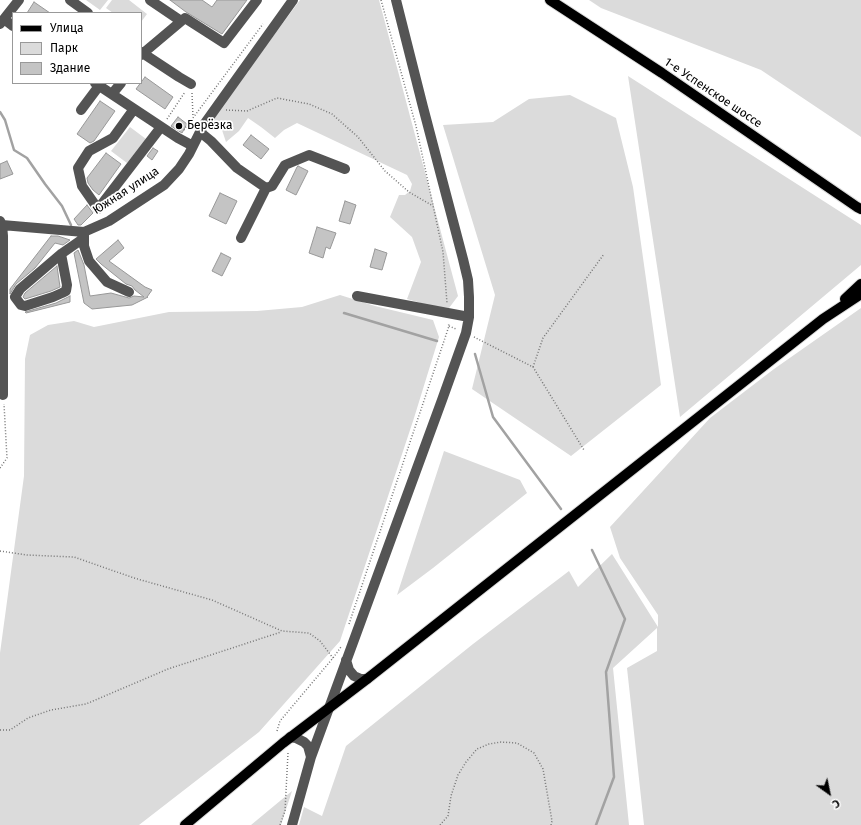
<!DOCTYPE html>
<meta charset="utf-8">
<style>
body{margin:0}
#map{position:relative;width:861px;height:825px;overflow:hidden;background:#fff;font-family:"Fira Sans",sans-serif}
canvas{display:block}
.legend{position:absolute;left:12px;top:12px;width:130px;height:72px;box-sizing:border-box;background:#fff;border:1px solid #999;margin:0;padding:5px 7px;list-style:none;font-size:12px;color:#000}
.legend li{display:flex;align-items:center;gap:8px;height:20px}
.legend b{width:20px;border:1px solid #999}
.north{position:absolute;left:809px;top:773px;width:40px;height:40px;-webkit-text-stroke:3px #fff;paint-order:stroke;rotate:147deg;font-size:11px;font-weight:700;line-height:16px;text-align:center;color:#000}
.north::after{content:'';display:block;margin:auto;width:14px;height:18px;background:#000;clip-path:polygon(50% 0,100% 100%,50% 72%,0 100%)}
</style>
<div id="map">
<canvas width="861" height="825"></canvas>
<ul class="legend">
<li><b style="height:5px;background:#000"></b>Улица</li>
<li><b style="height:11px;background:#dbdbdb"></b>Парк</li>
<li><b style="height:11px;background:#c4c4c4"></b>Здание</li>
</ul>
<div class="north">С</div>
</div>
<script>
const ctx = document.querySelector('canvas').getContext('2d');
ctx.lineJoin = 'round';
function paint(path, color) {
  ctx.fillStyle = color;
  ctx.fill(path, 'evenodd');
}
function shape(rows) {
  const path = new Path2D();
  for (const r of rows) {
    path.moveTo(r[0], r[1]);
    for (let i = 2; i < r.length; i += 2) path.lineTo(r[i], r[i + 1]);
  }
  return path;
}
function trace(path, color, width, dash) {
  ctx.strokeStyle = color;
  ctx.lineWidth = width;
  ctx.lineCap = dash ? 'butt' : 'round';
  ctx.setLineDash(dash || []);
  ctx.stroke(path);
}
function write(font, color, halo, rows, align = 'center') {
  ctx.font = font + ' "Fira Sans",sans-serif';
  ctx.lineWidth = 3.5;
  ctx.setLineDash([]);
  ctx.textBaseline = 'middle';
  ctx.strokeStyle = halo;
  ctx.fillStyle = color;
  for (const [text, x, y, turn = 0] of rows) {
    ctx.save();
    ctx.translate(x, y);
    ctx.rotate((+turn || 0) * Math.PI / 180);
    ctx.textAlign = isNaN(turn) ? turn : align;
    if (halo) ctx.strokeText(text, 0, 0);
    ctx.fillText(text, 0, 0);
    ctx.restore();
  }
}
paint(shape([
 [86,0,108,0,100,10],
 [112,0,129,0,147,14,141,22,141,13,113,13,106,8],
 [300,0,379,0,458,296,449,308,431,306,407,299,421,262,412,237,390,217,399,195,405,195,410,191,412,184,407,175,297,123,284,130,275,138,261,127,248,118,239,131,226,142,221,127,211,120],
 [589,0,861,0,861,137,761,70,601,8],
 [628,76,861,225,861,265,680,417],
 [570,95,616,118,633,187,661,385,571,456,472,389,495,295,443,125,493,122,529,99],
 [130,127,146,139,127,163,111,151],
 [340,295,375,306,433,320,439,337,414,418,340,641,259,732,139,825,0,825,0,653,24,476,25,359,30,335,48,325,74,321,94,327,169,312,257,311,302,307],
 [861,308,861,825,644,825,627,668,657,651,657,628,613,668,629,825,299,825,304,807,322,816,346,746,473,644,569,571,578,587,612,554,658,627,658,615,620,558,610,527,710,418,774,369],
 [444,451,520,480,527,493,433,568,397,595],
 [292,791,281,825,251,825]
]), '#dbdbdb');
trace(shape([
 [0,112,5,120,14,150,27,158,45,184,62,206,71,225],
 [344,313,437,341],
 [475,354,493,417,561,509],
 [592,550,625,619,606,672,614,777,596,825]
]), '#a2a2a2', 2.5);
const building = shape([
 [170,0,202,0,212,7,217,0,247,0,222,34,186,12,170,0],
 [34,2,50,13,27,13,34,2],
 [145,77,173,97,165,109,136,89,145,77],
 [100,101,115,111,94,141,90,143,77,134,100,101],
 [178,117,187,124,182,133,171,126,178,117],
 [251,135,269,149,261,159,243,145,251,135],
 [153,148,158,151,152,160,147,156,153,148],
 [106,153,121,164,99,195,93,190,88,183,87,178,106,153],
 [7,161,13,174,0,179,0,164,7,161],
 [298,166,308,171,296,195,286,190,297,167,298,166],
 [220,193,237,201,226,224,209,216,220,193],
 [345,201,356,205,350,224,339,221,345,201],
 [87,205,93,213,81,225,78,225,74,219,87,205],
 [317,227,336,233,330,249,326,247,323,258,309,253,317,227],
 [51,236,58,236,70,240,63,245,55,243,35,268,16,284,10,294,10,289,51,236],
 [118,240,124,248,109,261,145,287,152,290,147,297,148,297,132,305,92,309,84,303,74,253,78,250,84,265,90,296,111,293,129,298,134,296,144,297,135,290,132,286,126,284,101,264,96,259,118,240],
 [375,249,387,253,382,270,370,267,375,249],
 [221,253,231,258,222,276,212,271,221,253],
 [57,266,60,287,51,291,25,299,23,297,25,293,57,266],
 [70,296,70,302,26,313,25,312,56,303,70,296]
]);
paint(building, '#c4c4c4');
trace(building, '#989898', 1);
const major = shape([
 [550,0,662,73,857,207,861,209],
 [845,299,861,284],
 [185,825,283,743,367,679,823,319,861,294]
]);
trace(major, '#dbdbdb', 12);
trace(shape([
 [381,0,416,126,443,252,447,303],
 [192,93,193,117],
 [226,110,247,111,277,98,309,104,332,114,358,137,385,171,409,192,433,206],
 [167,119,185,92],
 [184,130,263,24],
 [449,326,456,329],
 [474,337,533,367,584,450],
 [533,367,543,338,604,254],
 [0,468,7,458,4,404],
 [0,551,27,555,74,557,134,578,212,600,282,631,309,633,320,641,333,658],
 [349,624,449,326,448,323],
 [0,730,10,730,28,718,51,710,86,704,168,669,281,632],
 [277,731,280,721,333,658,341,647],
 [280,825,285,811,288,753],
 [440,825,448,816,451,796,458,775,466,762,477,749,489,744,501,742,517,743,534,753,543,769,552,821,551,825]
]), '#767676', 1.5, [1, 2]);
trace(shape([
 [70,0,88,13],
 [150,0,181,21],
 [4,19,13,26],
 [0,24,19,0],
 [141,52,179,77,191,84],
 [141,55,185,18,224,43,257,0],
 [95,83,178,138,193,146],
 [112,94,121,83],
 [134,109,113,138,89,151,78,168,82,186,98,209,161,127],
 [81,110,99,86],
 [200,132,211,141,237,168,266,188,272,186,285,165,309,155,345,169],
 [0,221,2,225,3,236,3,395],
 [0,226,2,225,84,232,109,221,164,185,179,169,189,154,203,126,293,0],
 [84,234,84,246,89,261,107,282,129,292],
 [241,238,266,188],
 [61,254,67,285,66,291,62,293,53,297,25,306,21,305,15,297,20,289,61,254,84,238],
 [357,296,469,317],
 [346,660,349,670,354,676,361,679,367,679],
 [290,737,296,738,304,742,308,746,311,757],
 [292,825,311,757,442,400,466,333,469,317,469,297,468,280,463,259,423,107,396,0]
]), '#545454', 10);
trace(major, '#000', 10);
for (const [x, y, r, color] of [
 [179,126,4,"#000"]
]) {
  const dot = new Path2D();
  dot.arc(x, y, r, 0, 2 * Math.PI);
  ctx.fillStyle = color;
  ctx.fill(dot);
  trace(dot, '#fff', 1.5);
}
write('12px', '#000', '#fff', [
 ["1-е Успенское шоссе",713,93,34],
 ["Южная улица",126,191,-33]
]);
write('12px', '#000', '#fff', [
 ["Берёзка",187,126]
], 'left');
</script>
